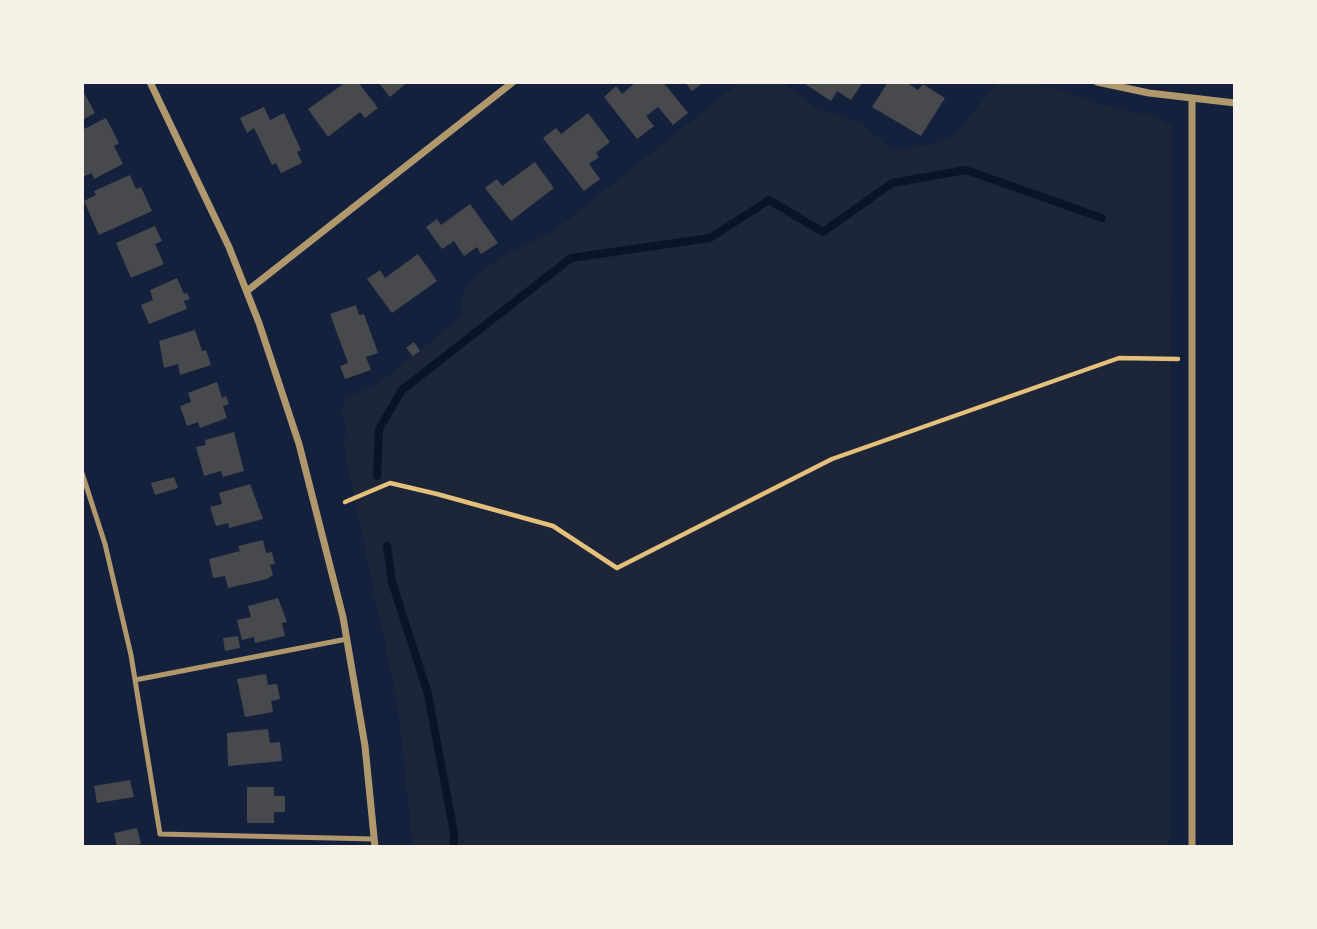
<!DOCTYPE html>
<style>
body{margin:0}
#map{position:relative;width:1317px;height:929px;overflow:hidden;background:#14213d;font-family:"Exo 2",sans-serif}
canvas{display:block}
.frame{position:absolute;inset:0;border:84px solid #f6f1e7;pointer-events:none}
</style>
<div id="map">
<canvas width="1317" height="929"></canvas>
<div class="frame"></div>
</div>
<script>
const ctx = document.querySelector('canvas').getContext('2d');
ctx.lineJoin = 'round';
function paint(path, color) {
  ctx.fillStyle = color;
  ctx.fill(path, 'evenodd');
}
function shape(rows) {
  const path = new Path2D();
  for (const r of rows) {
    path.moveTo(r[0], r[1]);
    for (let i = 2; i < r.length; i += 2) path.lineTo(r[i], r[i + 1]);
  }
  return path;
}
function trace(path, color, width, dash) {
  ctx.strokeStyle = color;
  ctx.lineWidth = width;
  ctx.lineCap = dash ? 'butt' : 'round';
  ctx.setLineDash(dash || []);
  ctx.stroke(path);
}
paint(shape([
 [740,82,783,82,815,108,862,123,888,147,903,149,938,143,955,134,998,82,1032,82,1108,106,1159,117,1163,123,1172,125,1169,847,413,847,398,707,343,443,348,439,342,411,345,399,375,386,459,319,463,313,463,293,474,277,509,252,554,231]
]), '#1d2539');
trace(shape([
 [377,476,379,429,402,390,571,258,710,238,769,200,823,232,892,183,966,170,1102,218],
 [387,546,392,582,428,694,454,833,454,847]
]), '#0b132b', 8);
paint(shape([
 [346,82,358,82,378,108,365,118,360,112,328,137,308,109],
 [378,82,408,82,390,97],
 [636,82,663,82,688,113,673,125,658,107,646,116,654,126,637,139,604,97,616,86,622,94],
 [685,82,704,82,692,91],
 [802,82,863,82,851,100,837,91,831,101],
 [888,82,906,82,918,90,923,84,945,98,921,136,872,107],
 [82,89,95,113,82,120],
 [264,107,270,120,284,113,301,150,297,152,302,163,281,173,276,163,272,165,254,128,247,133,240,118],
 [588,113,610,142,596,153,599,157,589,164,600,179,584,191,543,138,556,128,561,134],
 [106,118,119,143,114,146,123,164,94,179,92,173,82,177,82,130],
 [535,162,554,188,511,221,485,188,497,179,502,186],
 [130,175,136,189,141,187,152,211,99,235,84,201,96,195,94,191],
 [470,204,498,243,481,254,477,247,464,256,454,241,442,249,426,227,437,219,441,225],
 [155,226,162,241,155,244,164,264,131,278,116,243],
 [418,254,437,281,392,313,367,279,380,270,385,278],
 [177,278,184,294,187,293,190,299,184,301,187,309,149,324,141,305,153,300,150,290],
 [356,305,359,315,364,314,378,353,366,357,371,370,345,379,340,366,348,363,330,314],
 [195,330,202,351,206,350,211,365,180,375,178,364,164,368,159,341],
 [414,342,420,351,413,356,406,348],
 [217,382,222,398,226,396,229,404,223,406,227,418,200,428,198,422,187,426,180,406,191,402,188,393],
 [234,432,244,471,223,477,221,471,204,476,196,447,206,445,205,440],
 [174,477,178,488,155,495,151,483],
 [250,484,263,519,229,528,228,523,216,526,210,507,222,504,219,493],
 [263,540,266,553,272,552,275,564,270,565,273,575,267,579,228,588,225,576,213,578,209,559,240,551,238,546],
 [278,598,287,622,282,623,285,636,255,643,254,637,242,640,237,620,251,617,248,606],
 [238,636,240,648,225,651,223,638],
 [266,674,268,685,277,684,280,699,271,701,273,712,245,717,237,679],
 [268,729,270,743,280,742,282,761,228,766,227,733],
 [130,780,134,797,97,803,94,786],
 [247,787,274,787,274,796,285,796,285,812,274,812,274,823,247,823],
 [137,828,141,844,117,847,114,833]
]), '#48494c');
trace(shape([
 [345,502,390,483,437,494,553,526,617,568,832,459,1119,358,1178,359]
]), '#e5c07b', 4.5);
trace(shape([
 [82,473,105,544,131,655,160,834,374,839],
 [135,680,347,639]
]), '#b1986c', 5);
trace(shape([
 [150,82,229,247,259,323,299,444,343,617,365,746,375,847],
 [1097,82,1149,93,1235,103],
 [247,291,513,82],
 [1192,847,1192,100]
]), '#b1986c', 7);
</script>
